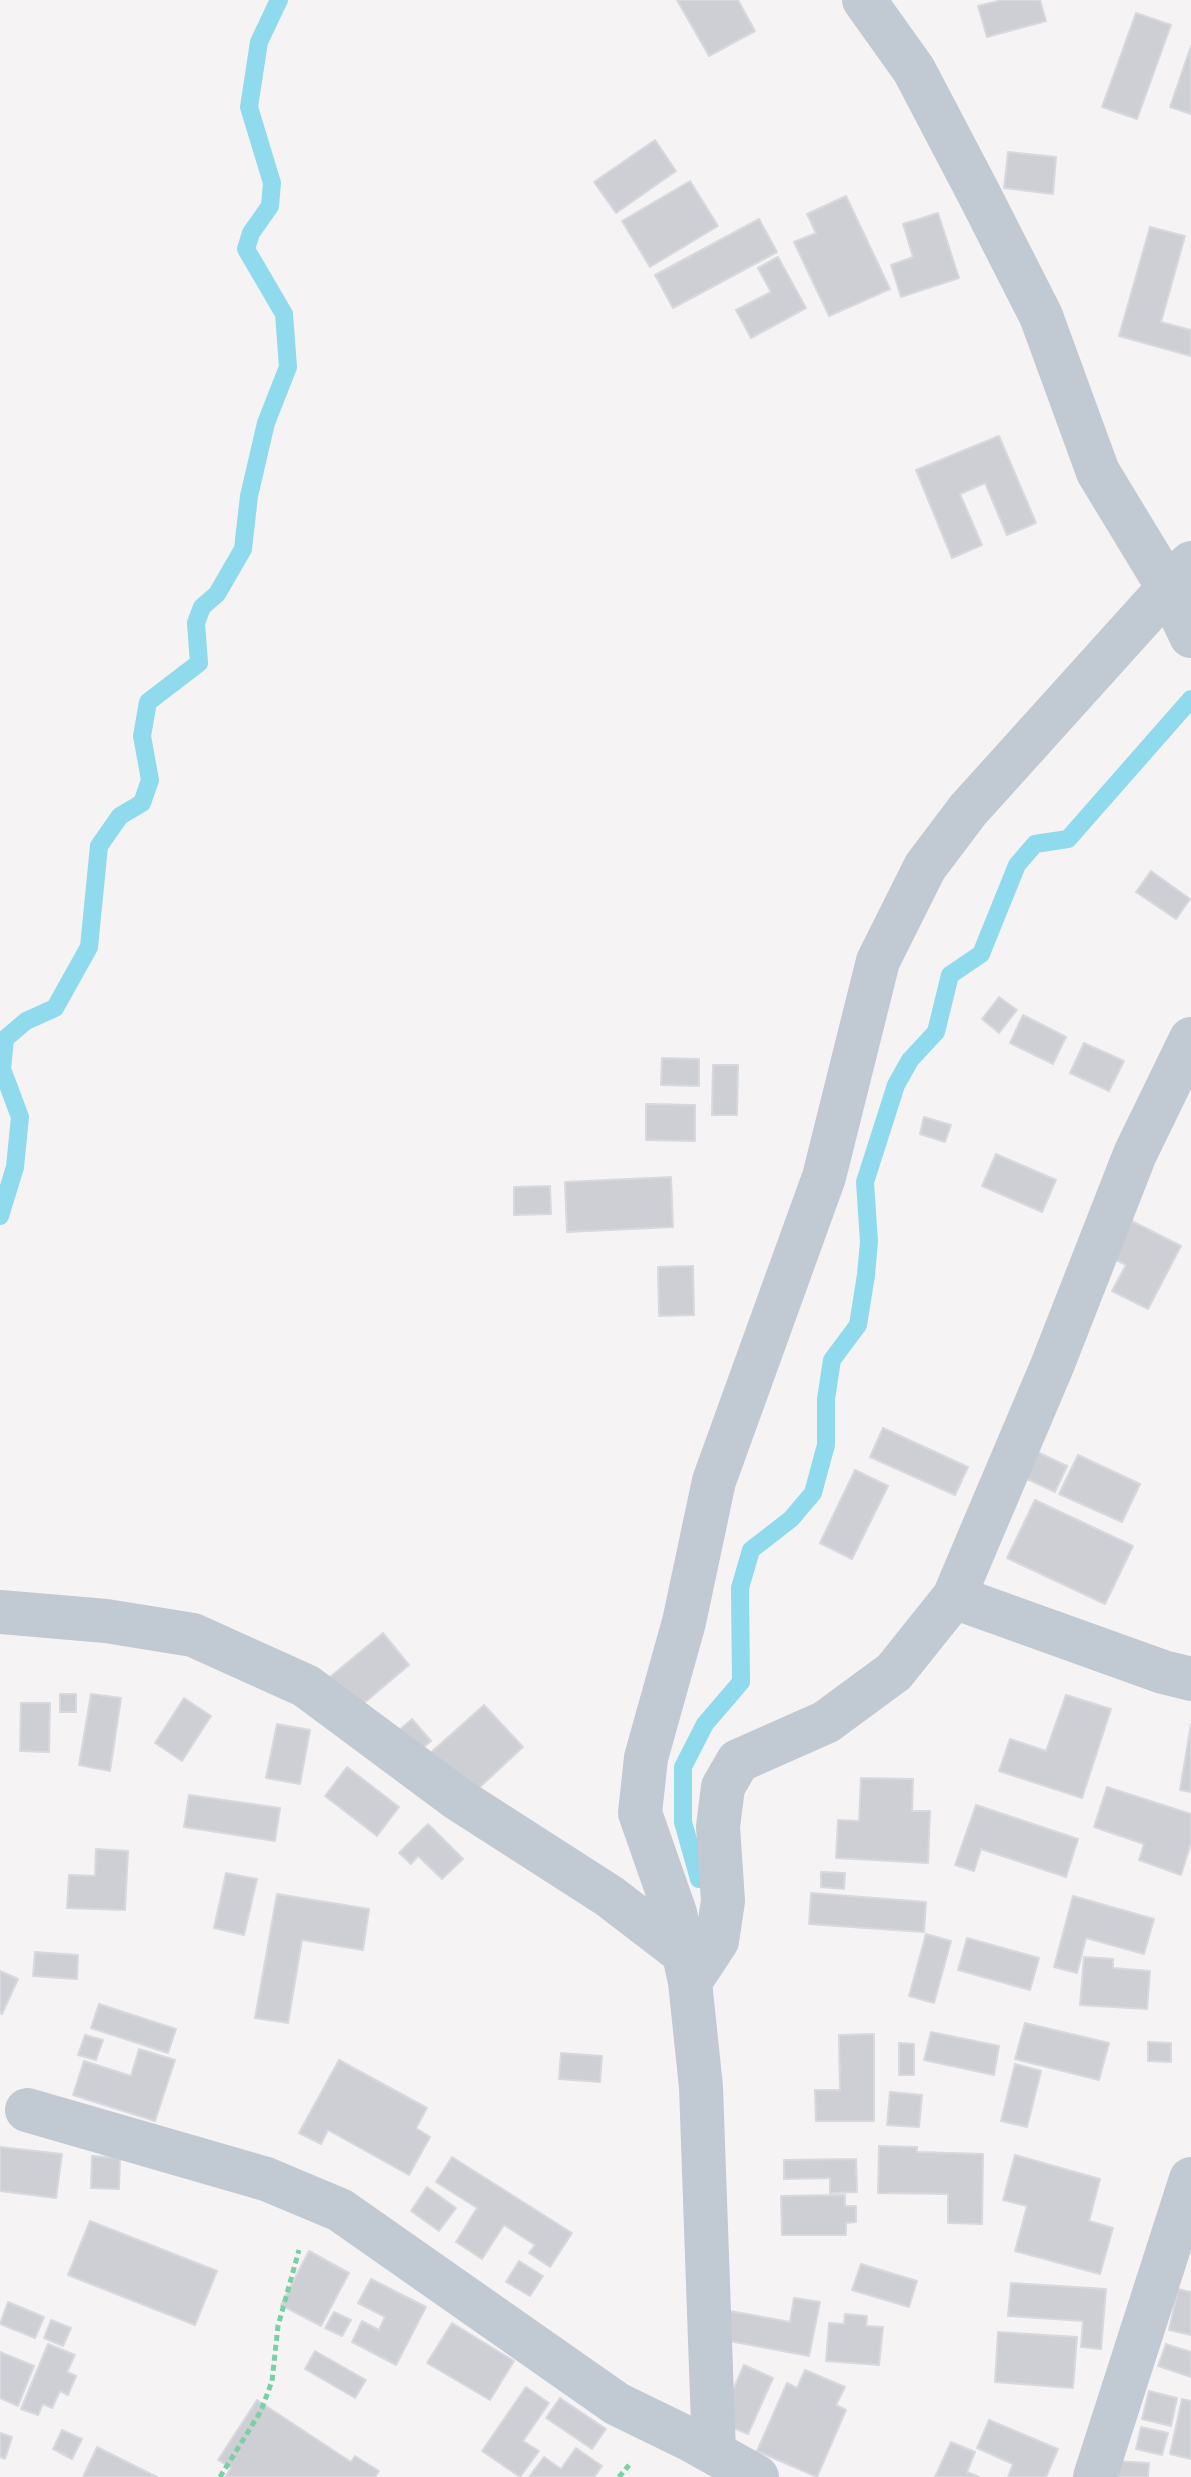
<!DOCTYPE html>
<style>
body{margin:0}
canvas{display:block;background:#f5f3f3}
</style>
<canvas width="1191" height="2477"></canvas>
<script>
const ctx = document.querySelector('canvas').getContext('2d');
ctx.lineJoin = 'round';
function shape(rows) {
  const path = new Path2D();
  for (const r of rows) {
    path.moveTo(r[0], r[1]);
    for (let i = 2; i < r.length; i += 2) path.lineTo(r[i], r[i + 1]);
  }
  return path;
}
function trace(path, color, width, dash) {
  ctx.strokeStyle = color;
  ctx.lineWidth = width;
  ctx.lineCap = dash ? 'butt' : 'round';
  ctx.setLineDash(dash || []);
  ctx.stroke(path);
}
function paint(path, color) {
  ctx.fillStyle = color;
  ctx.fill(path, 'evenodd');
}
trace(shape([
 [0,1216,15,1167,20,1117,2,1069,5,1039,26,1021,55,1008,89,947,99,846,120,816,142,803,150,780,142,736,148,702,199,663,196,623,202,607,217,594,243,549,249,496,266,423,288,367,284,314,246,249,251,233,270,206,272,183,249,107,259,42,279,0],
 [699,1879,683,1822,683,1767,705,1724,741,1682,740,1588,751,1550,791,1519,813,1493,826,1445,826,1399,832,1360,858,1325,866,1275,869,1242,865,1182,896,1085,910,1060,936,1032,950,975,981,954,1017,865,1035,844,1068,839,1191,699]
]), '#90daee', 18);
const building = shape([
 [677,0,738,0,755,31,709,56,677,0],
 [1002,0,1040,0,1046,21,987,37,978,6,1002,0],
 [1136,13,1171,25,1137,119,1102,107,1136,13],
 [1191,46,1191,114,1170,107,1191,46],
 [655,140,676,171,616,213,594,182,655,140],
 [1008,152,1056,157,1053,194,1004,188,1008,152],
 [690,181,718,226,650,267,622,221,690,181],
 [846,196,890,289,829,316,794,242,816,233,807,214,846,196],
 [938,213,959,278,901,297,891,265,913,257,903,224,938,213],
 [759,219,777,252,673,308,655,275,759,219],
 [1150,227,1185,236,1161,322,1191,330,1191,356,1119,336,1150,227],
 [778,257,806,308,751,338,736,310,771,292,758,268,778,257],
 [999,436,1036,523,1007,535,985,483,960,494,982,545,952,558,916,470,999,436],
 [1151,871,1190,899,1176,919,1136,892,1151,871],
 [999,997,1017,1010,999,1033,982,1019,999,997],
 [1023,1015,1066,1037,1053,1064,1010,1043,1023,1015],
 [1084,1043,1124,1061,1109,1091,1070,1073,1084,1043],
 [662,1058,699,1059,699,1086,661,1085,662,1058],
 [713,1065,738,1065,737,1115,712,1115,713,1065],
 [646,1104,695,1105,695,1141,646,1140,646,1104],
 [924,1117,951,1125,945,1142,920,1134,924,1117],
 [996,1154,1056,1180,1042,1212,982,1186,996,1154],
 [671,1177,673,1227,567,1232,565,1182,671,1177],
 [550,1186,551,1214,514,1215,514,1187,550,1186],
 [1126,1218,1181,1246,1148,1309,1112,1291,1126,1265,1106,1255,1126,1218],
 [693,1266,694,1315,659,1316,658,1267,693,1266],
 [883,1428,968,1467,955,1495,870,1457,883,1428],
 [1035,1451,1067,1466,1055,1492,1023,1477,1035,1451],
 [1078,1455,1140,1484,1122,1522,1059,1494,1078,1455],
 [855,1470,888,1486,852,1559,820,1543,855,1470],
 [1035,1500,1133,1546,1105,1604,1007,1558,1035,1500],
 [383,1633,409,1665,357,1709,330,1677,383,1633],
 [60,1694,76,1694,76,1712,60,1712,60,1694],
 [91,1694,121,1698,110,1771,79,1765,91,1694],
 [1066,1695,1111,1709,1082,1798,999,1771,1010,1739,1046,1751,1066,1695],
 [184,1698,211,1716,182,1761,155,1743,184,1698],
 [21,1703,50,1703,49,1752,20,1751,21,1703],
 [484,1705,523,1747,467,1799,427,1756,484,1705],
 [412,1719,431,1741,407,1762,388,1740,412,1719],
 [277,1724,310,1730,300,1784,266,1778,277,1724],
 [1191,1724,1191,1792,1180,1790,1191,1724],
 [347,1767,399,1807,377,1836,325,1796,347,1767],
 [861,1778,913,1779,912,1811,930,1811,928,1863,836,1858,838,1820,859,1821,861,1778],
 [1107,1787,1191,1814,1191,1843,1181,1875,1139,1860,1144,1844,1094,1827,1107,1787],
 [189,1795,280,1808,275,1841,184,1827,189,1795],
 [976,1805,1078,1839,1066,1877,981,1849,974,1871,955,1865,976,1805],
 [428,1824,463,1859,442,1879,418,1856,411,1864,399,1853,428,1824],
 [96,1849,128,1851,125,1910,67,1908,69,1875,95,1876,96,1849],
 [821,1872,845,1873,844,1889,821,1887,821,1872],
 [226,1873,257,1879,244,1935,214,1928,226,1873],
 [811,1893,926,1902,924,1932,809,1924,811,1893],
 [277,1894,369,1909,363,1950,302,1940,288,2023,255,2018,277,1894],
 [1073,1896,1154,1919,1144,1954,1086,1938,1077,1973,1054,1967,1073,1896],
 [926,1934,951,1941,934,2003,909,1996,926,1934],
 [967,1938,1039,1958,1030,1990,958,1970,967,1938],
 [35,1952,78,1955,77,1979,33,1976,35,1952],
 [1084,1957,1113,1959,1113,1968,1150,1971,1147,2009,1080,2005,1084,1957],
 [0,1971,18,1979,2,2014,0,2013,0,1971],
 [99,2004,176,2029,168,2053,91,2028,99,2004],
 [1025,2023,1109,2043,1099,2080,1015,2059,1025,2023],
 [931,2032,999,2046,994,2075,924,2060,931,2032],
 [874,2034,874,2121,816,2121,815,2090,840,2090,839,2035,874,2034],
 [85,2035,103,2040,96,2060,78,2055,85,2035],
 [1148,2042,1171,2043,1171,2062,1148,2061,1148,2042],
 [899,2043,914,2044,914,2075,899,2075,899,2043],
 [139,2049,175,2060,155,2121,73,2095,84,2061,131,2076,139,2049],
 [561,2053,602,2056,600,2082,559,2079,561,2053],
 [339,2060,427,2108,416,2128,430,2137,409,2175,328,2130,321,2144,299,2133,339,2060],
 [1015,2064,1041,2071,1027,2127,1001,2121,1015,2064],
 [890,2092,922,2095,919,2127,887,2125,890,2092],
 [879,2146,917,2147,917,2152,983,2154,982,2224,948,2223,948,2194,878,2193,879,2146],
 [0,2147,62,2154,56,2198,0,2191,0,2147],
 [1015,2155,1100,2179,1089,2221,1113,2228,1100,2274,1015,2251,1027,2206,1003,2200,1015,2155],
 [92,2156,120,2158,119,2189,91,2188,92,2156],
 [452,2157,572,2233,550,2267,529,2253,535,2245,504,2225,482,2259,456,2242,477,2208,436,2182,452,2157],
 [856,2159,857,2192,830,2193,830,2178,784,2179,784,2160,856,2159],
 [427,2187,456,2208,439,2231,411,2211,427,2187],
 [845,2195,845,2206,856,2206,856,2222,846,2223,846,2235,782,2235,781,2196,845,2195],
 [90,2221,217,2271,195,2325,68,2275,90,2221],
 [309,2251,349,2273,321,2326,281,2305,309,2251],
 [519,2261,543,2276,530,2296,506,2282,519,2261],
 [861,2264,917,2281,909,2307,852,2290,861,2264],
 [371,2279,426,2307,396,2365,352,2342,362,2321,379,2330,385,2317,358,2303,371,2279],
 [1011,2283,1106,2289,1101,2349,1081,2347,1083,2321,1008,2316,1011,2283],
 [1178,2289,1191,2292,1191,2335,1169,2330,1178,2289],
 [794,2298,820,2302,809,2356,724,2340,730,2311,790,2322,794,2298],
 [8,2302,44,2317,35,2338,0,2324,8,2302],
 [334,2312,351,2320,342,2336,325,2328,334,2312],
 [845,2314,867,2316,866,2326,883,2327,879,2365,826,2361,829,2323,844,2324,845,2314],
 [51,2320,71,2328,63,2346,44,2338,51,2320],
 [452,2323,514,2361,490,2400,427,2363,452,2323],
 [998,2332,1077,2337,1073,2388,995,2382,998,2332],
 [48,2344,75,2355,67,2372,76,2376,68,2395,60,2391,52,2408,43,2404,38,2415,21,2409,48,2344],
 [1166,2344,1191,2352,1191,2377,1158,2366,1166,2344],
 [315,2351,366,2380,355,2398,305,2369,315,2351],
 [0,2352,34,2366,18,2406,0,2398,0,2352],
 [744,2365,773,2378,748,2434,719,2422,744,2365],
 [805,2370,845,2387,836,2405,846,2410,817,2477,757,2451,787,2383,797,2388,805,2370],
 [526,2387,549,2403,523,2441,539,2451,520,2477,482,2451,526,2387],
 [1149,2391,1177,2398,1171,2426,1142,2419,1149,2391],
 [560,2398,606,2429,592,2449,546,2418,560,2398],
 [1182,2399,1191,2401,1191,2459,1170,2454,1182,2399],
 [257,2400,351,2462,355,2456,379,2471,375,2477,225,2477,231,2468,218,2460,257,2400],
 [989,2420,1058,2449,1046,2477,1008,2477,1013,2464,977,2448,989,2420],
 [1141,2427,1168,2433,1162,2455,1136,2449,1141,2427],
 [62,2430,82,2439,72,2459,53,2449,62,2430],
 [0,2433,12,2437,5,2459,0,2457,0,2433],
 [951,2442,975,2452,967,2472,979,2477,935,2477,951,2442],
 [97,2447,157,2477,83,2477,97,2447],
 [576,2448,602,2466,594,2477,529,2477,544,2457,561,2469,576,2448],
 [1116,2461,1149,2463,1148,2477,1115,2477,1116,2461]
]);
paint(building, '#cdcfd5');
trace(building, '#d7d9de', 2);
trace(shape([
 [220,2477,261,2411,272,2381,278,2326,299,2250],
 [619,2477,629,2465]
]), '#7ad0a6', 5, [6, 4]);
trace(shape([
 [864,0,914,70,979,194,1041,316,1098,472,1169,589,1191,636],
 [954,1597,1163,1672,1191,1679],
 [0,1612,106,1621,193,1635,306,1686,458,1799,609,1896,686,1955],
 [690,1982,717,1941,723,1901,718,1827,723,1787,738,1761,826,1722,894,1672,954,1597,1052,1366,1135,1154,1191,1039],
 [27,2110,266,2179,340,2210,617,2404,691,2440,757,2477],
 [714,2453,701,2087,690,1982,675,1913,640,1813,646,1758,684,1622,714,1481,824,1177,878,961,925,867,968,810,1191,563],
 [1095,2477,1191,2179]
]), '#c1cad2', 44);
</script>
